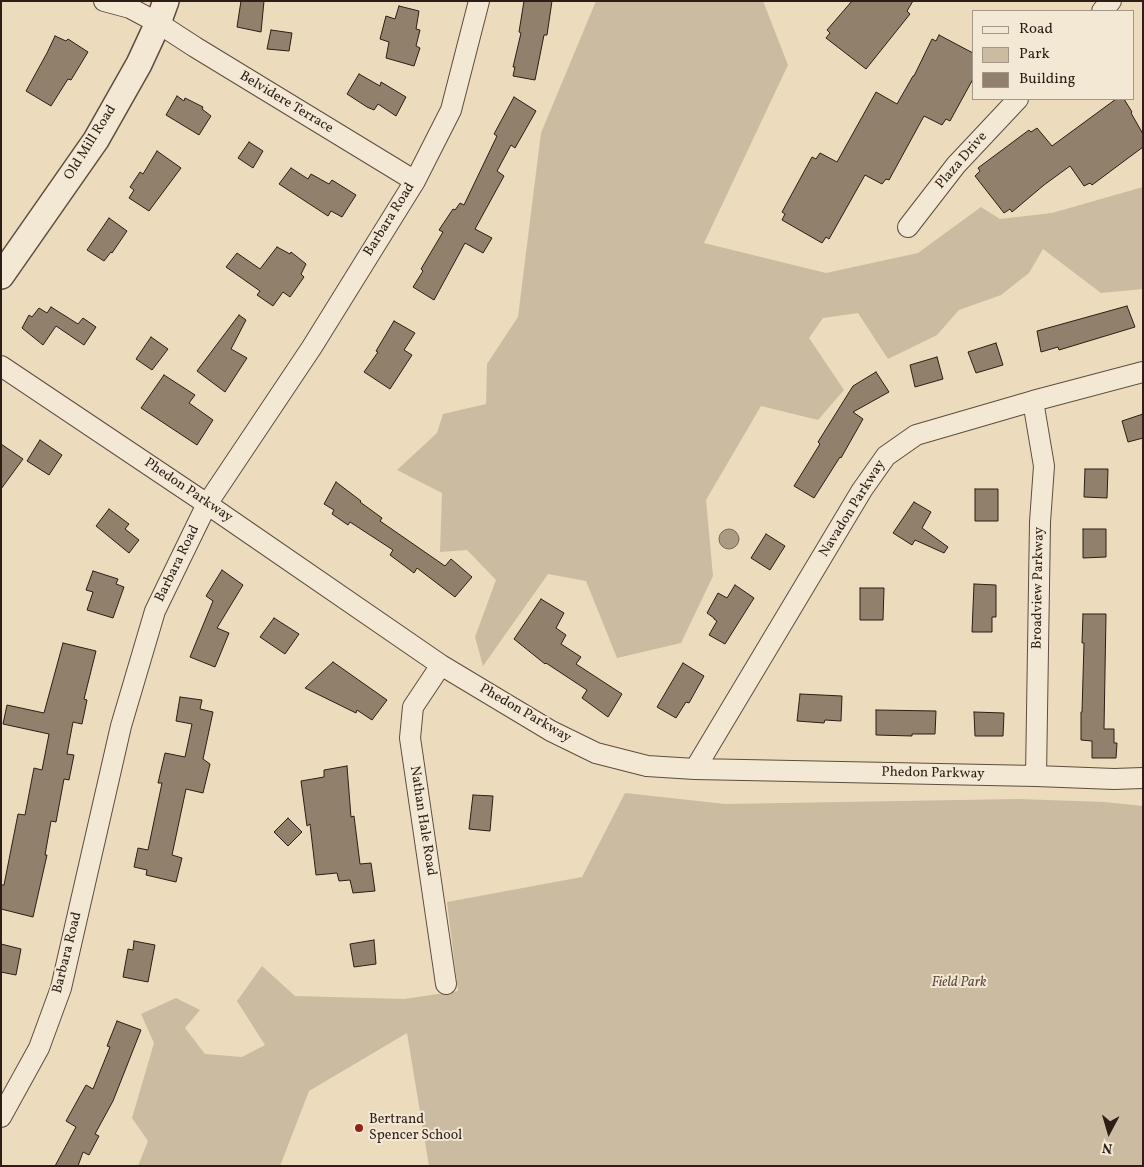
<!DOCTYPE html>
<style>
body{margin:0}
#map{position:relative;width:1144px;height:1167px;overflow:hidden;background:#ecdbbd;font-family:Vollkorn,serif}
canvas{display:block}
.frame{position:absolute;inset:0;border:2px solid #2c1e15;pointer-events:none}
.legend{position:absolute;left:972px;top:10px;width:162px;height:90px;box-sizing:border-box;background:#f3e8d4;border:1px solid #a39788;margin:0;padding:6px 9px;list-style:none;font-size:15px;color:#2c1e15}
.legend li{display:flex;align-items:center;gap:10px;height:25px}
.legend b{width:25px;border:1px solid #a39788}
.north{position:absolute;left:1084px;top:1107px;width:50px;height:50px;-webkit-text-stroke:4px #f3e8d4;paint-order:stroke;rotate:186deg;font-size:14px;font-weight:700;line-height:20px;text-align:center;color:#2c1e15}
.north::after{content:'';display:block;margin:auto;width:18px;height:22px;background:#2c1e15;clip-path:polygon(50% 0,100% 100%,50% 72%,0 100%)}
</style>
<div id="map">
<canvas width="1144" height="1167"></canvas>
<div class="frame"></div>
<ul class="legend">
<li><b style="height:6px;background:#f3e8d4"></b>Road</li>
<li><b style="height:14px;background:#cbbba0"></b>Park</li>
<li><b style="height:14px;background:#90806c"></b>Building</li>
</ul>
<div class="north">N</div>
</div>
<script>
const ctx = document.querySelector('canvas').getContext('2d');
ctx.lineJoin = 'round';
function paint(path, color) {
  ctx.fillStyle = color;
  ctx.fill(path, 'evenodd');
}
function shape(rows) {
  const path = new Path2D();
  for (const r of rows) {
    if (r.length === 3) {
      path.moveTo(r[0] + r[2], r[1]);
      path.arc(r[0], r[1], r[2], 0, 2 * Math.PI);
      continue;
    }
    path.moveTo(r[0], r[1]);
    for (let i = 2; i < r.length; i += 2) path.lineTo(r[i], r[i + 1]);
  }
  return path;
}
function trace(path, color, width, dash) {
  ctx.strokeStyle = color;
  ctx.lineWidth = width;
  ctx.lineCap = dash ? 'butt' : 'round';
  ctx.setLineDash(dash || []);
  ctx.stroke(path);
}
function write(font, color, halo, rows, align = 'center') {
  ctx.font = font + ' Vollkorn,serif';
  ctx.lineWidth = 4;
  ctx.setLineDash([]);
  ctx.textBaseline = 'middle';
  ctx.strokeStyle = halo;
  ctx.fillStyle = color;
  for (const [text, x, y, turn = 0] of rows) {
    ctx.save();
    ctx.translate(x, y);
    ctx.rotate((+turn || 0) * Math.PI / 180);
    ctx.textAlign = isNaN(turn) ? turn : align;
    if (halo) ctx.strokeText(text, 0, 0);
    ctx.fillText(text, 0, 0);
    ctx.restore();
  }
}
paint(shape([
 [596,1,763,1,788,65,704,243,826,273,918,253,981,207,1000,219,1052,213,1143,187,1143,289,1101,293,1043,249,1029,273,1001,295,959,310,937,335,888,359,858,313,823,318,809,338,844,390,818,420,761,406,706,500,713,576,681,643,617,658,586,581,548,574,483,666,475,637,496,580,467,550,440,552,442,493,397,470,437,433,443,414,486,404,487,364,518,317,541,133],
 [625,793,725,804,1019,799,1104,802,1143,806,1143,1166,429,1166,407,1033,309,1091,280,1166,138,1166,148,1141,132,1118,154,1043,141,1014,176,998,200,1010,185,1028,205,1054,242,1057,265,1045,237,1001,262,966,295,996,404,999,458,991,447,902,582,877]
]), '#cbbba0');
const water = shape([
 [729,539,10]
]);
paint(water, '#ab9b84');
trace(water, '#786958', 1);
const building = shape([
 [241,1,264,1,261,32,237,27,241,1],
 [524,1,552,1,547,35,544,35,535,80,513,76,515,67,513,67,521,33,519,32,524,1],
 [852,1,913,1,907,11,910,14,866,69,826,38,830,33,827,30,852,1],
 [399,6,419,11,416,29,420,30,416,46,420,48,414,66,386,58,389,42,380,39,386,16,395,19,399,6],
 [271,30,292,33,289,51,267,49,271,30],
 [939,35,973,53,973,79,950,121,946,119,942,125,924,116,889,180,886,179,882,184,865,175,829,239,826,237,822,243,782,220,785,214,782,212,812,157,816,159,820,153,837,162,876,92,897,104,913,76,914,76,932,39,936,41,939,35],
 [55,36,66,41,68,39,88,52,71,80,68,79,51,106,26,91,47,53,55,36],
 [359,74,380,86,381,82,406,97,396,116,378,104,374,110,367,107,347,94,359,74],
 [177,96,184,101,185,98,203,107,202,109,211,116,199,135,166,115,177,96],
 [514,97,536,111,515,148,511,145,497,171,504,176,475,229,492,238,483,253,465,243,434,300,413,287,423,271,421,269,443,232,439,230,453,209,455,210,460,203,464,205,497,136,494,134,514,97],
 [1116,99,1124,99,1132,112,1131,113,1143,134,1143,147,1092,185,1090,183,1084,186,1070,166,1044,185,1012,212,1010,209,1004,213,975,176,980,171,978,168,1029,130,1031,132,1037,128,1052,146,1116,99],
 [249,142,263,151,253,168,238,158,249,142],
 [157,151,181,168,149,211,129,198,134,190,130,187,140,172,143,174,157,151],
 [291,168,308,179,311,174,329,184,332,180,356,195,342,217,331,211,328,216,279,184,291,168],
 [109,218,127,231,112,253,111,252,104,261,87,250,109,218],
 [277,247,290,254,291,252,306,264,301,274,304,277,290,297,283,292,273,306,257,295,260,291,226,267,237,253,260,269,277,247],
 [1127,306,1135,327,1059,350,1058,347,1041,352,1037,331,1127,306],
 [51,307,78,324,83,318,96,327,84,345,56,326,43,345,22,328,29,315,32,317,39,308,47,313,51,307],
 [239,315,246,320,231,349,247,358,225,392,197,371,239,315],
 [394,321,415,333,404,350,412,355,390,389,364,372,378,352,376,351,394,321],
 [151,337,168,349,152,370,136,359,151,337],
 [996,343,1003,365,976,373,968,352,996,343],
 [937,357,943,379,915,387,910,365,937,357],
 [876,372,889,392,853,412,863,419,841,458,840,457,814,498,794,486,820,444,818,442,853,386,876,372],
 [164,375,195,395,189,403,213,420,197,445,141,408,164,375],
 [1143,414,1143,438,1128,442,1122,421,1143,414],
 [40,440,62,455,49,475,27,461,40,440],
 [1,444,23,459,1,489,1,444],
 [1085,469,1108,469,1107,498,1084,497,1085,469],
 [336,482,361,501,360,502,382,518,380,521,445,566,451,559,472,577,455,597,417,568,414,573,390,555,393,550,350,522,348,525,332,514,334,510,324,504,336,482],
 [975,489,998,489,998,521,975,521,975,489],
 [914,502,931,512,922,528,948,547,944,553,915,540,912,545,893,533,914,502],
 [109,509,129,524,125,529,139,540,129,553,96,526,109,509],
 [1083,529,1106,529,1106,557,1083,558,1083,529],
 [766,534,785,546,770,570,751,558,766,534],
 [222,570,243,585,217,628,229,633,215,667,190,657,213,601,206,596,222,570],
 [93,571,118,579,116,584,124,587,113,618,87,610,93,592,86,590,93,571],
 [974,584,996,585,996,617,992,617,992,632,972,632,974,584],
 [735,585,754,598,725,644,709,635,717,621,714,619,714,618,707,613,718,593,727,598,735,585],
 [860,588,884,588,883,620,860,620,860,588],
 [541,599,564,613,556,628,566,635,561,644,581,657,576,664,622,694,608,717,582,698,587,690,546,663,545,664,514,639,541,599],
 [1083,614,1106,614,1104,729,1114,729,1114,743,1117,743,1116,758,1092,758,1092,741,1081,740,1081,712,1082,712,1084,643,1082,643,1083,614],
 [274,618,299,634,285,654,260,637,274,618],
 [63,643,96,651,84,699,87,700,82,724,73,722,67,754,74,755,69,780,64,779,56,822,51,821,45,855,47,855,33,917,1,909,1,885,4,885,18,814,25,815,34,768,42,770,49,734,3,724,7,705,44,713,63,643],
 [333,662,387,700,372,720,357,710,356,713,305,688,333,662],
 [683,663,704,676,689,703,686,702,676,718,657,707,683,663],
 [800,694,842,696,841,721,825,720,824,723,797,721,800,694],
 [180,697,202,700,200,709,213,712,203,759,210,764,203,793,186,789,172,855,182,858,176,882,146,875,147,870,134,867,138,848,148,850,162,783,158,783,165,753,185,757,192,724,176,721,180,697],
 [876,710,936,711,935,734,912,734,912,736,876,735,876,710],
 [974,712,1004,713,1003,736,975,736,974,712],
 [347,766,351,817,354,816,360,864,371,863,375,891,353,893,350,880,339,881,337,873,316,875,310,824,307,826,301,781,324,777,324,770,347,766],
 [473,795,493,796,490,831,469,829,473,795],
 [288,818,302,832,288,846,274,832,288,818],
 [374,940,376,964,354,967,350,944,374,940],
 [134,941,155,945,148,982,123,977,128,949,133,950,134,941],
 [1,944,21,949,16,975,1,972,1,944],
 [117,1021,141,1030,113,1101,95,1134,99,1136,89,1155,83,1152,78,1166,55,1166,76,1127,66,1121,86,1085,93,1089,110,1047,107,1046,117,1021]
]);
paint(building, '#90806c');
trace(building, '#2c1e15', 1);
const minor = shape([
 [104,1,130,8,158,23,195,47,415,181],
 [1102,11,1111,1],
 [908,227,956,165,1018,99],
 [1,366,207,504,441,665,551,731,596,753,647,766,695,769,1036,776,1114,779,1143,778],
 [1033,401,1044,466,1040,522,1036,776],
 [441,665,413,707,410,738,446,984],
 [695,769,862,490,886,456,916,435,1033,401,1143,372],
 [1,1117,39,1048,61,988,121,726,155,611,207,504,312,347,415,181,451,110,479,1]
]);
const tertiary = shape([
 [1,276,96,140,139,64,158,23,166,1]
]);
trace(minor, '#5c4d3f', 22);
trace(tertiary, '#5c4d3f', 28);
trace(minor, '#f3e8d4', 20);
trace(tertiary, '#f3e8d4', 25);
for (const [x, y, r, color] of [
 [359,1128,5,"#8f2418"]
]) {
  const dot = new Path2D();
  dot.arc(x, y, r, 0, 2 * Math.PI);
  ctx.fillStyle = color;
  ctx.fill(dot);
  trace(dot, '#f3e8d4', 2);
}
write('14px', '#2c1e15', '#f3e8d4', [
 ["Belvidere Terrace",286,103,31],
 ["Old Mill Road",91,143,-58],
 ["Plaza Drive",962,161,-49],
 ["Barbara Road",390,220,-58],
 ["Phedon Parkway",188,491,34],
 ["Navadon Parkway",853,509,-58],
 ["Barbara Road",178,564,-64],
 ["Broadview Parkway",1039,588,-89],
 ["Phedon Parkway",525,714,30],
 ["Phedon Parkway",933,774,1],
 ["Nathan Hale Road",422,821,81],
 ["Barbara Road",68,953,-76]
]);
write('italic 14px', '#5c4d3f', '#f3e8d4', [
 ["Field Park",959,983]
]);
write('14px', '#2c1e15', '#f3e8d4', [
 ["Bertrand",369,1120],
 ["Spencer School",369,1136]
], 'left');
</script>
